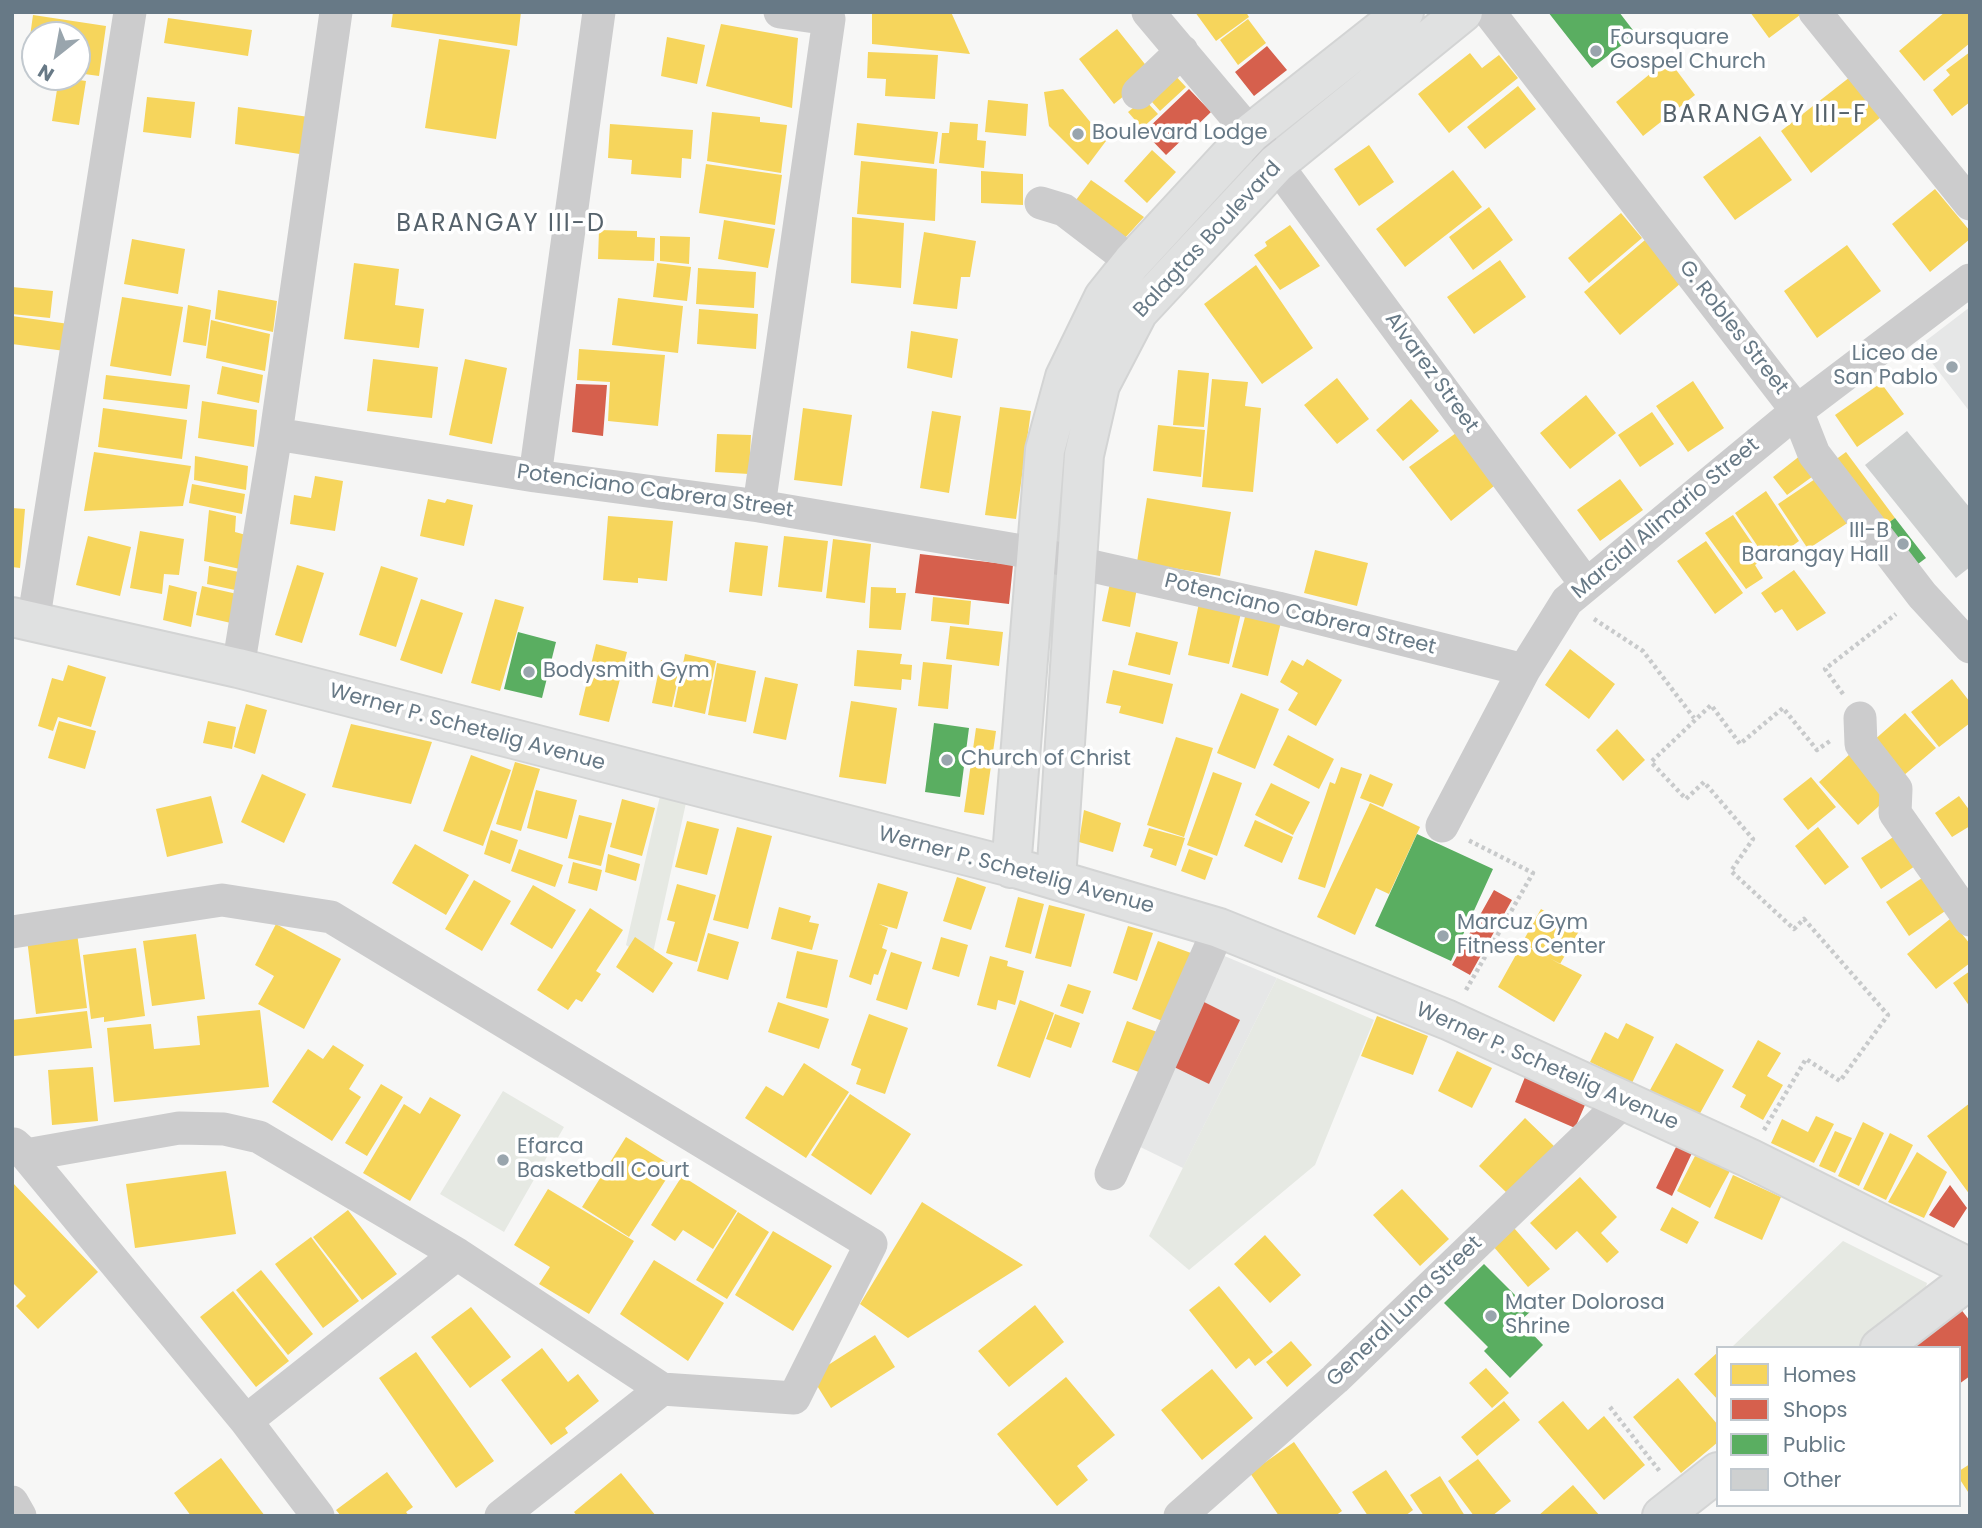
<!DOCTYPE html>
<style>
body{margin:0}
#map{position:relative;width:1982px;height:1528px;overflow:hidden;background:#f7f7f6;font-family:Poppins,sans-serif}
canvas{display:block}
.frame{position:absolute;inset:0;border:14px solid #677986;pointer-events:none}
.legend{position:absolute;left:1716px;top:1346px;width:245px;height:161px;box-sizing:border-box;background:#fff;border:2px solid #c2c9cf;margin:0;padding:9px 12px;list-style:none;font-size:21px;color:#677986}
.legend li{display:flex;align-items:center;gap:14px;height:35px}
.legend b{width:35px;border:2px solid #c2c9cf}
.north{position:absolute;left:21px;top:21px;width:70px;height:70px;box-sizing:border-box;background:#fff;border:2px solid #c2c9cf;border-radius:50%;rotate:211deg;font-size:19px;font-weight:700;line-height:28px;text-align:center;color:#677986}
.north::after{content:'';display:block;margin:auto;width:24px;height:32px;background:#99a5ad;clip-path:polygon(50% 0,100% 100%,50% 72%,0 100%)}
</style>
<div id="map">
<canvas width="1982" height="1528"></canvas>
<div class="frame"></div>
<ul class="legend">
<li><b style="height:19px;background:#f6d55c"></b>Homes</li>
<li><b style="height:19px;background:#d6604d"></b>Shops</li>
<li><b style="height:19px;background:#5aae61"></b>Public</li>
<li><b style="height:19px;background:#ced0d0"></b>Other</li>
</ul>
<div class="north">N</div>
</div>
<script>
const ctx = document.querySelector('canvas').getContext('2d');
ctx.lineJoin = 'round';
function paint(path, color) {
  ctx.fillStyle = color;
  ctx.fill(path, 'evenodd');
}
function shape(rows) {
  const path = new Path2D();
  for (const r of rows) {
    path.moveTo(r[0], r[1]);
    for (let i = 2; i < r.length; i += 2) path.lineTo(r[i], r[i + 1]);
  }
  return path;
}
function trace(path, color, width, dash) {
  ctx.strokeStyle = color;
  ctx.lineWidth = width;
  ctx.lineCap = dash ? 'butt' : 'round';
  ctx.setLineDash(dash || []);
  ctx.stroke(path);
}
function write(font, color, halo, rows, align = 'center') {
  ctx.font = font + ' Poppins,sans-serif';
  ctx.lineWidth = 7;
  ctx.setLineDash([]);
  ctx.textBaseline = 'middle';
  ctx.strokeStyle = halo;
  ctx.fillStyle = color;
  for (const [text, x, y, turn = 0] of rows) {
    ctx.save();
    ctx.translate(x, y);
    ctx.rotate((+turn || 0) * Math.PI / 180);
    ctx.textAlign = isNaN(turn) ? turn : align;
    if (halo) ctx.strokeText(text, 0, 0);
    ctx.fillText(text, 0, 0);
    ctx.restore();
  }
}
paint(shape([
 [1970,307,1970,412,1919,346],
 [1203,947,1277,978,1183,1168,1120,1137]
]), '#e6e7e7');
paint(shape([
 [660,796,686,803,651,962,626,945],
 [1277,978,1374,1020,1315,1165,1189,1270,1149,1236],
 [503,1091,564,1127,504,1232,440,1194],
 [1843,1241,1927,1283,1923,1299,1861,1348,1733,1346]
]), '#e6e9e3');
paint(shape([
 [393,12,521,12,517,46,391,27],
 [872,12,951,12,970,54,872,44],
 [1195,12,1246,12,1249,17,1216,41],
 [1750,12,1804,12,1769,38],
 [1945,12,1970,12,1970,43,1924,81,1899,51],
 [33,15,106,26,99,76,77,73,77,35,35,35,35,66,26,65],
 [168,18,252,30,248,56,164,43],
 [1248,19,1266,43,1238,65,1220,40],
 [721,24,798,38,792,108,706,86],
 [1117,29,1152,73,1114,104,1079,59],
 [667,37,705,45,697,84,661,76],
 [439,39,510,50,496,139,425,128],
 [868,52,938,55,935,99,885,96,886,79,867,78],
 [1970,52,1970,102,1952,116,1933,90,1950,75,1946,70],
 [1470,53,1482,68,1499,55,1518,78,1449,133,1418,94],
 [1668,59,1695,95,1643,136,1616,102],
 [1169,69,1186,87,1160,111,1144,93],
 [59,77,86,81,79,125,52,121],
 [1850,77,1881,117,1811,173,1781,131],
 [1518,86,1536,109,1485,149,1467,127],
 [1063,89,1106,141,1088,165,1049,126,1044,92],
 [147,97,195,102,191,138,143,132],
 [1144,99,1158,114,1142,128,1128,112],
 [988,100,1028,104,1026,136,985,132],
 [238,107,309,117,306,155,235,144],
 [712,112,760,117,760,122,787,125,781,173,707,161],
 [950,122,978,124,977,140,986,141,984,168,939,163,942,133,949,133],
 [857,123,938,132,934,164,854,155],
 [610,124,693,130,691,159,682,158,681,178,631,174,632,160,608,158],
 [1760,136,1792,180,1735,220,1703,177],
 [1369,145,1394,182,1359,206,1334,169],
 [1152,150,1176,172,1147,203,1124,181],
 [861,161,937,169,935,221,857,214],
 [706,164,782,175,775,225,699,213],
 [1453,170,1482,207,1405,267,1376,229],
 [981,171,1023,174,1023,205,981,203],
 [1091,180,1144,217,1125,238,1073,204],
 [1935,189,1970,231,1970,239,1930,272,1892,224],
 [1489,207,1513,240,1473,270,1449,237],
 [1621,213,1642,238,1589,283,1568,258],
 [852,217,904,223,901,288,851,283],
 [724,220,775,229,768,268,718,259],
 [1290,225,1320,266,1280,290,1254,255,1267,246,1265,242],
 [599,230,637,231,637,237,655,238,654,261,598,259],
 [924,232,976,241,970,277,961,277,957,309,913,304],
 [660,236,690,237,689,264,660,261],
 [132,239,185,249,178,294,124,284],
 [1645,240,1681,283,1620,335,1584,292],
 [1847,245,1881,291,1817,338,1784,291],
 [1500,260,1526,297,1474,334,1447,297],
 [354,263,399,269,395,305,424,309,419,348,344,339],
 [657,263,691,267,687,301,653,297],
 [1256,265,1313,348,1262,384,1204,304],
 [698,268,756,272,754,308,696,304],
 [12,287,53,291,50,318,12,314],
 [218,290,277,301,273,332,215,319],
 [122,297,183,307,171,376,110,366],
 [618,298,683,306,678,353,612,345],
 [188,305,211,310,206,346,183,342],
 [699,309,758,314,756,349,697,344],
 [12,316,69,324,65,351,12,344],
 [211,320,270,334,265,371,206,358],
 [911,331,958,339,952,378,907,368],
 [579,349,665,355,658,426,608,421,610,382,577,380],
 [373,359,438,367,432,418,367,411],
 [465,359,507,368,492,444,449,435],
 [222,366,263,375,259,403,217,394],
 [1178,370,1209,373,1204,427,1173,425],
 [106,375,190,385,187,409,103,399],
 [1337,378,1369,419,1337,444,1304,405],
 [1212,379,1248,382,1245,406,1261,408,1253,492,1202,487],
 [1693,381,1724,428,1688,452,1656,406],
 [1881,383,1904,414,1857,447,1835,415],
 [1586,395,1616,433,1570,469,1540,433],
 [1411,399,1439,431,1403,461,1376,430],
 [202,401,257,410,254,447,198,438],
 [1000,407,1031,411,1016,519,985,515],
 [103,408,187,420,182,459,98,447],
 [803,408,852,415,842,486,794,480],
 [932,411,961,416,949,493,920,488],
 [1652,412,1674,444,1640,467,1618,435],
 [1158,425,1205,430,1201,477,1153,471],
 [1456,433,1494,486,1451,521,1409,467],
 [717,434,751,435,749,474,715,472],
 [94,452,191,466,183,506,84,511],
 [1846,452,1895,518,1880,529,1831,463],
 [1801,455,1816,474,1787,495,1773,477],
 [195,456,248,466,246,490,194,480],
 [1821,475,1852,520,1808,549,1778,504],
 [315,476,343,481,335,531,290,524,294,495,311,498],
 [1620,479,1643,510,1600,541,1577,510],
 [192,484,245,494,242,514,189,503],
 [1766,491,1799,541,1769,563,1735,513],
 [1147,498,1231,512,1220,576,1137,562],
 [428,499,445,503,447,499,473,505,464,546,420,536],
 [12,508,25,509,20,568,12,567],
 [209,510,236,516,235,532,246,535,240,569,204,561],
 [1733,515,1763,559,1755,565,1763,578,1746,589,1705,533],
 [608,516,673,521,667,581,638,578,638,583,603,580],
 [140,531,184,539,179,575,164,574,162,594,130,588],
 [88,536,131,547,120,596,76,585],
 [784,536,828,541,822,592,778,587],
 [833,539,871,544,865,603,826,598],
 [1706,541,1743,593,1715,614,1677,561],
 [735,542,768,546,762,596,729,592],
 [1315,550,1368,563,1357,606,1304,593],
 [297,565,324,573,302,643,275,635],
 [209,566,239,572,235,590,207,584],
 [381,566,418,578,396,647,359,635],
 [1794,570,1826,613,1797,631,1782,609,1775,613,1761,593],
 [1110,583,1137,588,1130,627,1102,621],
 [169,585,197,592,191,627,163,620],
 [202,586,237,594,231,623,196,615],
 [871,587,896,588,896,593,906,593,901,630,869,628],
 [933,597,971,601,969,625,931,621],
 [421,599,463,613,442,674,400,660],
 [495,599,524,607,500,691,471,683],
 [1199,603,1241,613,1229,664,1188,655],
 [1246,613,1281,622,1268,676,1232,667],
 [950,626,1003,632,999,666,946,659],
 [1136,632,1178,642,1170,675,1128,665],
 [596,644,627,652,609,722,579,715],
 [1570,649,1615,684,1589,719,1545,685],
 [857,650,902,654,900,664,912,665,911,680,902,679,901,690,854,686],
 [685,654,716,661,705,714,674,707],
 [1307,659,1342,680,1316,726,1288,710,1298,693,1280,682,1292,660,1303,666],
 [661,660,681,665,672,707,652,703],
 [923,662,952,665,948,709,918,706],
 [717,663,756,671,746,722,708,715],
 [68,665,106,677,91,727,58,717,53,731,38,726,52,678,63,681],
 [1113,670,1173,684,1163,724,1119,713,1121,706,1106,703],
 [765,677,798,684,786,740,753,733],
 [1952,679,1970,702,1970,723,1939,747,1911,712],
 [1241,693,1279,709,1255,769,1217,753],
 [851,701,897,708,886,784,839,777],
 [246,704,267,710,255,754,234,747],
 [1905,713,1936,748,1903,776,1873,741],
 [59,721,96,731,85,769,48,758],
 [208,721,236,727,232,749,203,743],
 [351,724,432,742,411,804,332,787],
 [976,728,996,731,984,815,964,812],
 [1617,729,1645,760,1623,781,1596,750],
 [1288,735,1334,759,1319,789,1273,765],
 [1176,737,1213,748,1184,837,1147,825],
 [1851,753,1890,796,1858,825,1819,782],
 [471,755,511,770,483,846,443,831],
 [515,762,540,769,521,831,496,824],
 [1341,767,1362,774,1325,888,1298,879,1330,782,1335,784],
 [1213,772,1242,783,1217,856,1187,845],
 [262,774,306,794,284,843,241,822],
 [1370,774,1393,784,1383,807,1360,798],
 [1811,777,1836,807,1808,830,1783,799],
 [1271,783,1310,802,1293,835,1255,815],
 [536,790,577,800,567,839,527,828],
 [211,796,223,843,167,857,156,809],
 [1959,796,1970,811,1970,826,1952,837,1935,813],
 [622,799,655,808,642,856,610,847],
 [1370,803,1420,827,1389,894,1376,888,1355,935,1317,917],
 [1084,810,1121,823,1113,852,1079,842],
 [579,815,612,823,601,866,568,858],
 [1255,820,1293,837,1282,863,1244,846],
 [687,821,719,829,707,875,675,867],
 [737,827,772,836,748,929,713,920],
 [1818,827,1849,867,1825,885,1795,846],
 [1149,828,1185,838,1176,866,1150,857,1153,849,1143,846],
 [491,830,518,840,510,864,484,854],
 [1901,832,1921,862,1881,889,1861,858],
 [415,844,469,875,446,915,392,883],
 [519,849,563,865,555,887,511,871],
 [1189,849,1213,858,1205,880,1181,871],
 [608,854,640,864,636,881,605,872],
 [573,862,602,870,597,891,568,883],
 [1928,874,1951,907,1909,936,1886,902],
 [957,877,986,887,971,930,943,921],
 [474,880,511,901,482,951,445,929],
 [878,883,908,892,897,929,879,924,888,928,882,948,887,950,878,975,874,974,871,985,849,977],
 [677,884,716,895,697,962,666,953,675,922,667,920],
 [533,885,576,910,552,949,510,924],
 [1018,897,1044,904,1031,954,1005,947],
 [1049,905,1085,914,1071,967,1035,958],
 [779,907,811,916,809,922,819,924,812,950,771,939],
 [590,908,623,930,596,971,601,974,582,1002,576,999,568,1010,537,990],
 [1541,909,1579,931,1560,964,1522,943],
 [1950,919,1970,944,1970,963,1936,989,1907,954],
 [276,924,341,959,304,1029,258,1004,274,976,255,965],
 [1128,926,1153,933,1137,981,1113,973],
 [77,933,87,1008,36,1014,27,939],
 [708,933,739,942,728,980,697,971],
 [196,934,205,999,152,1006,143,941],
 [635,937,673,963,653,993,616,967],
 [941,937,968,945,959,977,932,969],
 [1158,941,1191,953,1165,1022,1132,1009],
 [1522,944,1582,975,1554,1022,1498,987],
 [136,948,145,1016,104,1022,104,1017,91,1019,83,955],
 [797,951,838,960,827,1008,786,998],
 [891,952,922,962,907,1010,876,1000],
 [990,956,1008,961,1007,966,1024,971,1015,1005,998,1000,996,1010,977,1005],
 [1970,971,1970,1007,1953,983],
 [1068,984,1091,991,1083,1014,1060,1006],
 [1020,1000,1054,1013,1030,1078,997,1066],
 [778,1002,829,1019,819,1049,768,1032],
 [260,1010,269,1087,114,1102,107,1028,151,1024,154,1049,200,1045,197,1016],
 [87,1011,92,1048,14,1056,12,1020],
 [869,1014,908,1028,885,1094,856,1084,861,1069,851,1065],
 [1055,1014,1080,1023,1071,1048,1046,1039],
 [1377,1016,1428,1036,1413,1075,1361,1056],
 [1127,1021,1160,1033,1144,1074,1112,1062],
 [1626,1023,1654,1037,1632,1083,1590,1062,1605,1032,1618,1039],
 [1758,1040,1781,1053,1767,1076,1783,1085,1763,1120,1740,1107,1746,1095,1732,1087],
 [1676,1043,1724,1070,1698,1117,1650,1090],
 [333,1045,364,1065,349,1089,361,1097,332,1141,272,1102,308,1049,323,1059],
 [1457,1051,1492,1068,1472,1108,1438,1091],
 [804,1063,849,1092,806,1158,745,1118,766,1086,783,1096],
 [93,1067,98,1121,52,1125,48,1070],
 [381,1084,403,1097,367,1156,345,1143],
 [850,1094,911,1134,871,1195,811,1155],
 [430,1097,461,1115,410,1201,363,1173,404,1104,420,1114],
 [1970,1103,1970,1195,1927,1136],
 [1816,1116,1834,1124,1814,1163,1771,1143,1782,1119,1808,1132],
 [1525,1118,1554,1146,1508,1194,1479,1166],
 [1863,1122,1884,1133,1859,1186,1838,1176],
 [1835,1131,1852,1138,1835,1173,1819,1166],
 [1890,1133,1913,1145,1886,1200,1863,1189],
 [626,1137,674,1167,629,1237,582,1207],
 [1917,1152,1947,1172,1924,1218,1888,1202],
 [1696,1154,1730,1171,1710,1208,1677,1191],
 [226,1171,236,1234,135,1248,126,1184],
 [1733,1175,1781,1197,1762,1240,1714,1218],
 [682,1176,737,1211,713,1249,683,1230,675,1241,651,1225],
 [1580,1177,1617,1217,1601,1233,1619,1252,1607,1263,1577,1231,1556,1250,1530,1223],
 [12,1182,98,1272,38,1329,16,1306,26,1296,12,1282],
 [548,1189,634,1241,589,1314,539,1284,550,1267,514,1245],
 [1402,1189,1449,1239,1420,1266,1373,1215],
 [922,1202,1023,1265,908,1338,860,1304],
 [1672,1207,1699,1222,1687,1244,1660,1230],
 [348,1210,397,1274,362,1300,313,1237],
 [738,1212,769,1232,727,1299,696,1280],
 [1514,1228,1550,1269,1528,1287,1493,1246],
 [773,1231,832,1266,793,1331,735,1295],
 [1265,1235,1301,1275,1270,1303,1234,1264],
 [311,1237,359,1301,323,1328,275,1264],
 [654,1260,724,1303,688,1361,620,1314],
 [261,1270,313,1334,288,1355,236,1290],
 [1219,1286,1273,1352,1255,1366,1249,1358,1236,1369,1189,1310],
 [233,1291,289,1361,256,1387,200,1317],
 [1035,1305,1064,1342,1009,1387,978,1351],
 [471,1307,511,1357,470,1388,431,1337],
 [875,1335,895,1367,831,1408,811,1376],
 [1291,1341,1312,1365,1287,1387,1266,1362],
 [542,1348,568,1382,578,1374,599,1401,565,1428,568,1433,551,1445,501,1380],
 [416,1352,494,1461,456,1488,379,1378],
 [1718,1352,1718,1400,1694,1374],
 [1486,1368,1509,1393,1492,1408,1469,1383],
 [1212,1369,1253,1418,1202,1460,1161,1410],
 [1066,1377,1115,1435,1077,1466,1088,1480,1057,1506,997,1434],
 [1678,1378,1718,1425,1718,1442,1681,1473,1633,1417],
 [1504,1401,1520,1420,1477,1456,1461,1437],
 [1563,1401,1588,1430,1604,1416,1645,1465,1604,1500,1538,1422],
 [1294,1442,1342,1511,1335,1516,1279,1516,1250,1473],
 [221,1458,265,1516,191,1516,174,1493],
 [1478,1459,1511,1501,1492,1516,1474,1516,1448,1481],
 [1970,1464,1970,1495,1959,1478,1959,1471],
 [1386,1470,1413,1510,1405,1516,1368,1516,1352,1492],
 [387,1472,413,1507,406,1512,409,1516,341,1516,336,1510],
 [621,1473,656,1516,577,1516,574,1512],
 [1440,1476,1465,1516,1424,1516,1410,1495],
 [1573,1485,1600,1516,1538,1516]
]), '#f6d55c');
paint(shape([
 [1267,46,1287,70,1254,96,1235,72],
 [1189,89,1211,112,1166,155,1144,132],
 [576,384,607,385,603,436,572,432],
 [920,554,1013,565,1009,604,915,593],
 [1494,890,1512,900,1470,975,1452,965],
 [1204,1002,1240,1020,1209,1084,1172,1066],
 [1527,1072,1588,1098,1575,1128,1515,1102],
 [1677,1145,1692,1153,1672,1196,1656,1188],
 [1950,1185,1967,1208,1954,1228,1929,1215],
 [1960,1308,1970,1321,1970,1376,1959,1384,1959,1348,1906,1348]
]), '#d6604d');
paint(shape([
 [1548,12,1619,12,1636,34,1592,68],
 [1895,518,1926,558,1910,570,1880,529],
 [518,632,556,642,542,698,504,689],
 [934,723,969,728,960,797,925,792],
 [1417,834,1493,869,1451,961,1375,926],
 [1484,1264,1531,1311,1520,1321,1543,1345,1510,1378,1484,1351,1488,1347,1444,1303]
]), '#5aae61');
paint(shape([
 [1907,431,1970,508,1970,567,1956,578,1865,465]
]), '#ced0d0');
const major = shape([
 [12,617,238,668,1019,869,1219,928,1448,1020,1749,1158,1970,1268],
 [1011,868,1045,450,1065,377,1104,297,1132,262,1251,133,1404,12],
 [1056,879,1084,455,1100,385,1138,312,1276,164,1463,12],
 [1880,1348,1970,1279],
 [1662,1516,1718,1472]
]);
trace(major, '#d3d4d4', 42);
trace(shape([
 [1594,619,1643,651,1694,718],
 [1843,694,1825,669,1896,614],
 [1466,990,1533,873,1468,840],
 [1764,1130,1806,1059,1840,1081,1888,1015,1804,919,1794,929,1731,871,1753,839,1704,782,1686,799,1651,762,1711,705,1740,744,1783,708,1817,750,1830,741],
 [1610,1407,1661,1473]
]), '#c8cacb', 4.5, [3.5, 3.5]);
trace(shape([
 [1148,12,1276,164,1585,583],
 [1489,12,1797,411,1814,454,1922,595,1970,647],
 [1815,12,1970,204],
 [1138,93,1182,51],
 [1041,203,1064,210,1132,262],
 [276,434,535,476,759,506,1034,553,1278,608,1524,670],
 [535,476,599,12],
 [759,506,829,19,780,12],
 [33,623,130,12],
 [238,668,276,434,336,12],
 [1860,718,1861,744,1896,789,1895,813,1970,920],
 [1442,826,1524,670,1567,601,1797,411,1970,280],
 [12,932,222,900,331,917,871,1244,794,1398,662,1389,457,1254,259,1137,224,1129,179,1128,26,1155],
 [14,1144,26,1155,246,1421,318,1516],
 [1111,1174,1219,928],
 [246,1421,457,1254],
 [12,1502,20,1516],
 [501,1516,662,1389],
 [1180,1516,1335,1379,1624,1101]
]), '#cccccd', 33);
trace(major, '#e0e1e1', 38);
for (const [x, y, r, color] of [
 [1596,51,7,"#99a5ad"],
 [1078,134,7,"#99a5ad"],
 [1952,367,7,"#99a5ad"],
 [1903,544,7,"#99a5ad"],
 [529,672,7,"#99a5ad"],
 [947,760,7,"#99a5ad"],
 [1443,936,7,"#99a5ad"],
 [503,1160,7,"#99a5ad"],
 [1491,1316,7,"#99a5ad"]
]) {
  const dot = new Path2D();
  dot.arc(x, y, r, 0, 2 * Math.PI);
  ctx.fillStyle = color;
  ctx.fill(dot);
  trace(dot, '#fff', 2.5);
}
write('21px', '#677986', '#fff', [
 ["Foursquare",1610,39],
 ["Gospel Church",1610,63],
 ["Boulevard Lodge",1092,134],
 ["Liceo de",1938,355,"right"],
 ["San Pablo",1938,379,"right"],
 ["III-B",1889,532,"right"],
 ["Barangay Hall",1889,556,"right"],
 ["Bodysmith Gym",543,672],
 ["Church of Christ",961,760],
 ["Marcuz Gym",1457,924],
 ["Fitness Center",1457,948],
 ["Efarca",517,1148],
 ["Basketball Court",517,1172],
 ["Mater Dolorosa",1505,1304],
 ["Shrine",1505,1328]
], 'left');
write('21px', '#677986', '#fff', [
 ["Balagtas Boulevard",1208,240,-47],
 ["G. Robles Street",1733,328,52],
 ["Alvarez Street",1431,373,54],
 ["Potenciano Cabrera Street",655,492,8],
 ["Marcial Alimario Street",1666,519,-40],
 ["Potenciano Cabrera Street",1300,615,14],
 ["Werner P. Schetelig Avenue",467,728,15],
 ["Werner P. Schetelig Avenue",1016,871,15],
 ["Werner P. Schetelig Avenue",1547,1067,24],
 ["General Luna Street",1405,1312,-44]
]);
ctx.letterSpacing = '2px';
write('24px', '#55626b', '#fff', [
 ["BARANGAY III-F",1765,116],
 ["BARANGAY III-D",501,225]
]);
ctx.letterSpacing = '0px';
</script>
